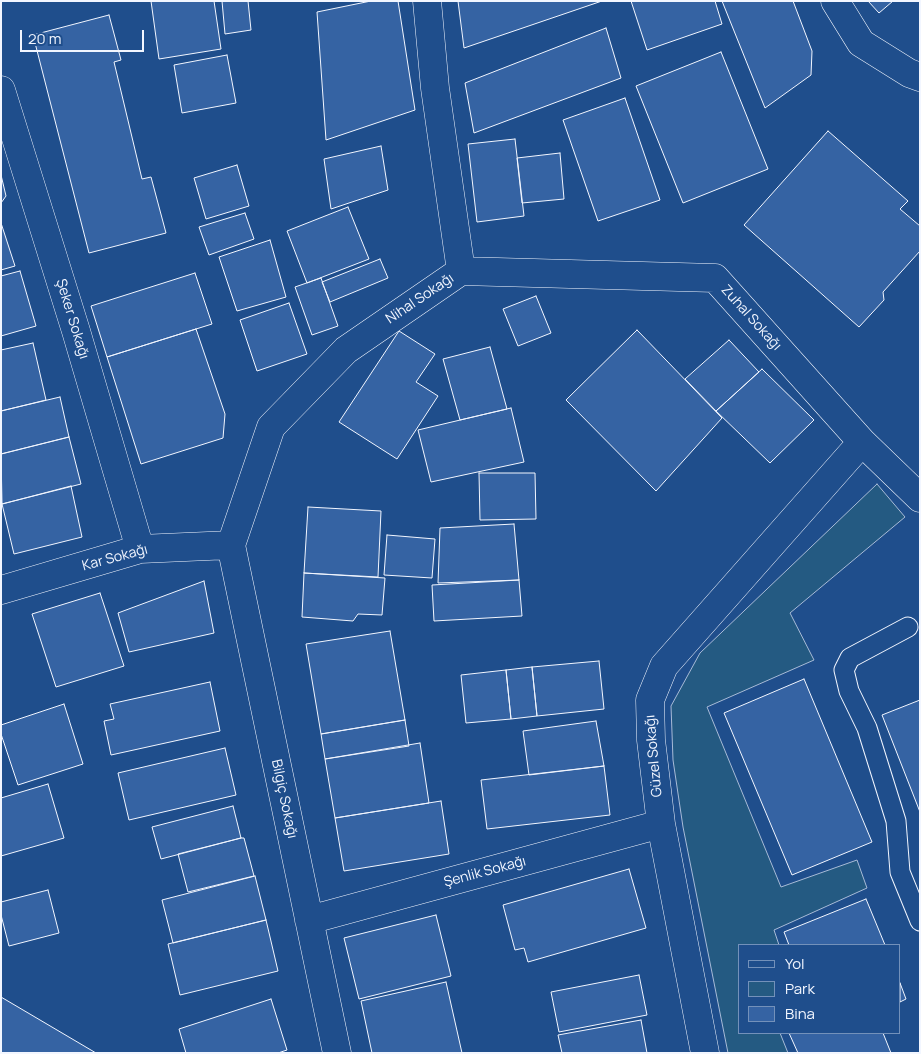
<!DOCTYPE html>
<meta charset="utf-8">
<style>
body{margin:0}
#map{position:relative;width:921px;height:1054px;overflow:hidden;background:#1f4e8c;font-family:Manrope,sans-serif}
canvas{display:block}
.frame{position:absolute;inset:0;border:2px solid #f2f6ff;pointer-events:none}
.legend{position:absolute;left:738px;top:944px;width:162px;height:90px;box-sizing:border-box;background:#1f4e8c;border:1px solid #7391ba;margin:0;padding:6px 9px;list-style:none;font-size:15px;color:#f2f6ff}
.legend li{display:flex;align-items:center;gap:10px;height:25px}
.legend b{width:25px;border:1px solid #7391ba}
.scale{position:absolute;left:20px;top:30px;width:124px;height:22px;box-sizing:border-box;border:2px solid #f2f6ff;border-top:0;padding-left:6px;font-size:15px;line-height:18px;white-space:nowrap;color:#f2f6ff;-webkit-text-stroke:4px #1f4e8c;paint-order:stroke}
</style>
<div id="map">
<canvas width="921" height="1054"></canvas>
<div class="frame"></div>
<ul class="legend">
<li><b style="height:6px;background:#1f4e8c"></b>Yol</li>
<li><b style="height:14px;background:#245a82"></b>Park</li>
<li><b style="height:14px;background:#3563a3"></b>Bina</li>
</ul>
<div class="scale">20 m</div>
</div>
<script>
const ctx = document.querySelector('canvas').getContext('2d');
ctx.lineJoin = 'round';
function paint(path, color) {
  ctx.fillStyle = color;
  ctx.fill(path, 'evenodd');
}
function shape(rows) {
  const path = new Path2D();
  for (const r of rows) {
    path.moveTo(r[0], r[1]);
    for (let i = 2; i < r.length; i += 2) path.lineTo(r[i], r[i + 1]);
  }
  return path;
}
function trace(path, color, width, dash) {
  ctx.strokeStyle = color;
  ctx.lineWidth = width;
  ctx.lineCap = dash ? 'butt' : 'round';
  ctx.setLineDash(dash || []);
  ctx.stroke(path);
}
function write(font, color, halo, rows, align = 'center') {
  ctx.font = font + ' Manrope,sans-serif';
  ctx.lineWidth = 4;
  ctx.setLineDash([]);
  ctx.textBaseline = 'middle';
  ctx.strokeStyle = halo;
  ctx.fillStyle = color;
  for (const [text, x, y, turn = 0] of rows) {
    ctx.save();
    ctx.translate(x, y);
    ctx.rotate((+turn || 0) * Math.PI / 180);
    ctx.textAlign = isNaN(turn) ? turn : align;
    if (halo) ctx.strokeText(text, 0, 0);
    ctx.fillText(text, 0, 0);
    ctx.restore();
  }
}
const green = shape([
 [877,484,905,517,790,613,814,660,707,707,781,887,857,860,867,888,774,930,779,945,740,945,740,1033,780,1033,788,1053,728,1053,683,827,673,760,671,706,700,653,877,484]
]);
paint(green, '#245a82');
trace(green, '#a8bbd7', 1);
const building = shape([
 [151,1,214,1,221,49,159,59,151,1],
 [222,1,248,1,251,30,225,34,222,1],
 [371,1,398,1,415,110,326,140,317,12,371,1],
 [458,1,602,1,464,48,458,1],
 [631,1,715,1,722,24,647,50,631,1],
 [722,1,793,1,812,51,811,75,765,108,722,1],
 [868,1,893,1,879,13,868,1],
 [109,15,121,60,114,62,142,179,151,177,166,233,89,253,33,35,109,15],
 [606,28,621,78,474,133,465,83,606,28],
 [721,52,768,169,683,203,636,86,721,52],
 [227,55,236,103,182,113,174,65,227,55],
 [625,98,660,200,598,221,563,120,625,98],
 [828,131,908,201,900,209,920,226,920,251,883,292,884,300,859,327,744,225,828,131],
 [515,139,524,216,477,222,468,144,515,139],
 [381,146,388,190,331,209,324,159,381,146],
 [560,153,564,199,522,203,517,158,560,153],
 [237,165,249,206,206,219,194,178,237,165],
 [1,175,6,196,1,203,1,175],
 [348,207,369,259,307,283,287,231,348,207],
 [245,213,254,239,209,255,199,227,245,213],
 [1,223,15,266,1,270,1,223],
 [270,240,286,297,237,311,219,257,270,240],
 [380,259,388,278,330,302,322,282,380,259],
 [20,271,36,326,1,336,1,276,20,271],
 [195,273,212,324,107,357,91,306,195,273],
 [321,278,338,326,312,335,295,287,321,278],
 [536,296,551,333,518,346,503,309,536,296],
 [289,303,307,354,257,371,240,320,289,303],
 [196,329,225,414,223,438,141,464,107,357,196,329],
 [637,330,722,418,656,491,566,400,637,330],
 [399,331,435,354,416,382,438,396,397,459,339,422,399,331],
 [729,340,759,372,716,411,685,379,729,340],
 [33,343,46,400,1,411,1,350,33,343],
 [490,347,507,409,460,420,443,359,490,347],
 [762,369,814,420,770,463,716,411,762,369],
 [60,397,69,437,1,454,1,411,60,397],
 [511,408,524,462,431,482,418,430,511,408],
 [69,437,81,484,2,504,1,454,69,437],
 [479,473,535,473,536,519,480,520,479,473],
 [71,486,82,537,14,554,2,504,71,486],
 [308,507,381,511,378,577,304,573,308,507],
 [514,524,519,580,438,583,440,528,514,524],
 [387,535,435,539,432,578,384,575,387,535],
 [304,573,385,578,382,615,358,614,353,621,302,617,304,573],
 [519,580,522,616,434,621,432,585,519,580],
 [204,581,214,633,129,652,118,613,204,581],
 [100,593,124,666,56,687,32,614,100,593],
 [390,631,405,720,321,734,306,644,390,631],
 [599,661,604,709,537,716,532,667,599,661],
 [532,667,537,716,511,719,506,670,532,667],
 [506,670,511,719,466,723,461,675,506,670],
 [804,679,872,842,792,875,724,713,804,679],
 [210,682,220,731,111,755,104,721,114,719,110,704,210,682],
 [920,700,920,812,882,715,920,700],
 [64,704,83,764,18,785,1,734,1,725,64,704],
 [405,720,409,746,325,759,321,734,405,720],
 [596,721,604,766,529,775,523,731,596,721],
 [420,743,429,803,335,818,325,759,420,743],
 [225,748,236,795,129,820,118,773,225,748],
 [604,766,610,815,487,829,481,780,604,766],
 [48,784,64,838,1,856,1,798,48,784],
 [441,801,449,854,344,871,335,818,441,801],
 [233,806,241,838,161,859,152,827,233,806],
 [241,838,244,838,254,876,188,892,178,854,241,838],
 [629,869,646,928,528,962,524,948,515,950,503,905,629,869],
 [255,876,266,920,173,943,162,900,255,876],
 [48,890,59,933,9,946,1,915,1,902,48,890],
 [866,899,885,945,789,945,784,932,866,899],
 [436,915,451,976,359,999,344,938,436,915],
 [266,920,278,971,180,995,168,944,266,920],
 [639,975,647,1015,559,1032,551,992,639,975],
 [446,982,462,1053,372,1053,361,1001,446,982],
 [900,983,906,999,900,1002,900,983],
 [1,997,96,1053,1,1053,1,997],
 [271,999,287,1050,278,1053,186,1053,179,1029,271,999],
 [641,1020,647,1053,562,1053,558,1035,641,1020],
 [789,1033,883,1033,891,1053,798,1053,789,1033]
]);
paint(building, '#3563a3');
trace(building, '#f2f6ff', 1);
const service = shape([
 [908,627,850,658,844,670,849,691,867,728,896,821,900,872,920,921]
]);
const minor = shape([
 [427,1,435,88,461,271],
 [835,1,861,43,909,73,920,77],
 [1,90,76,331,140,549],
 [461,271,715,278,862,442,920,498],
 [231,545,337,1053],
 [231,545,271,427,346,350,461,271],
 [1,590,140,549,231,545],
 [309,920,661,824],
 [705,1053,661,824,651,740,650,700,664,666,862,442]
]);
trace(service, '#f2f6ff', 21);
trace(minor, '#f2f6ff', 29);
trace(service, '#1f4e8c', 19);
trace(minor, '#1f4e8c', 28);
write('14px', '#f2f6ff', '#1f4e8c', [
 ["Nihal Sokağı",420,299,-34],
 ["Zuhal Sokağı",751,318,48],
 ["Şeker Sokağı",72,319,73],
 ["Kar Sokağı",115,558,-15],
 ["Güzel Sokağı",654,756,-95],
 ["Bilgiç Sokağı",284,799,78],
 ["Şenlik Sokağı",485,872,-15]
]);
</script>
